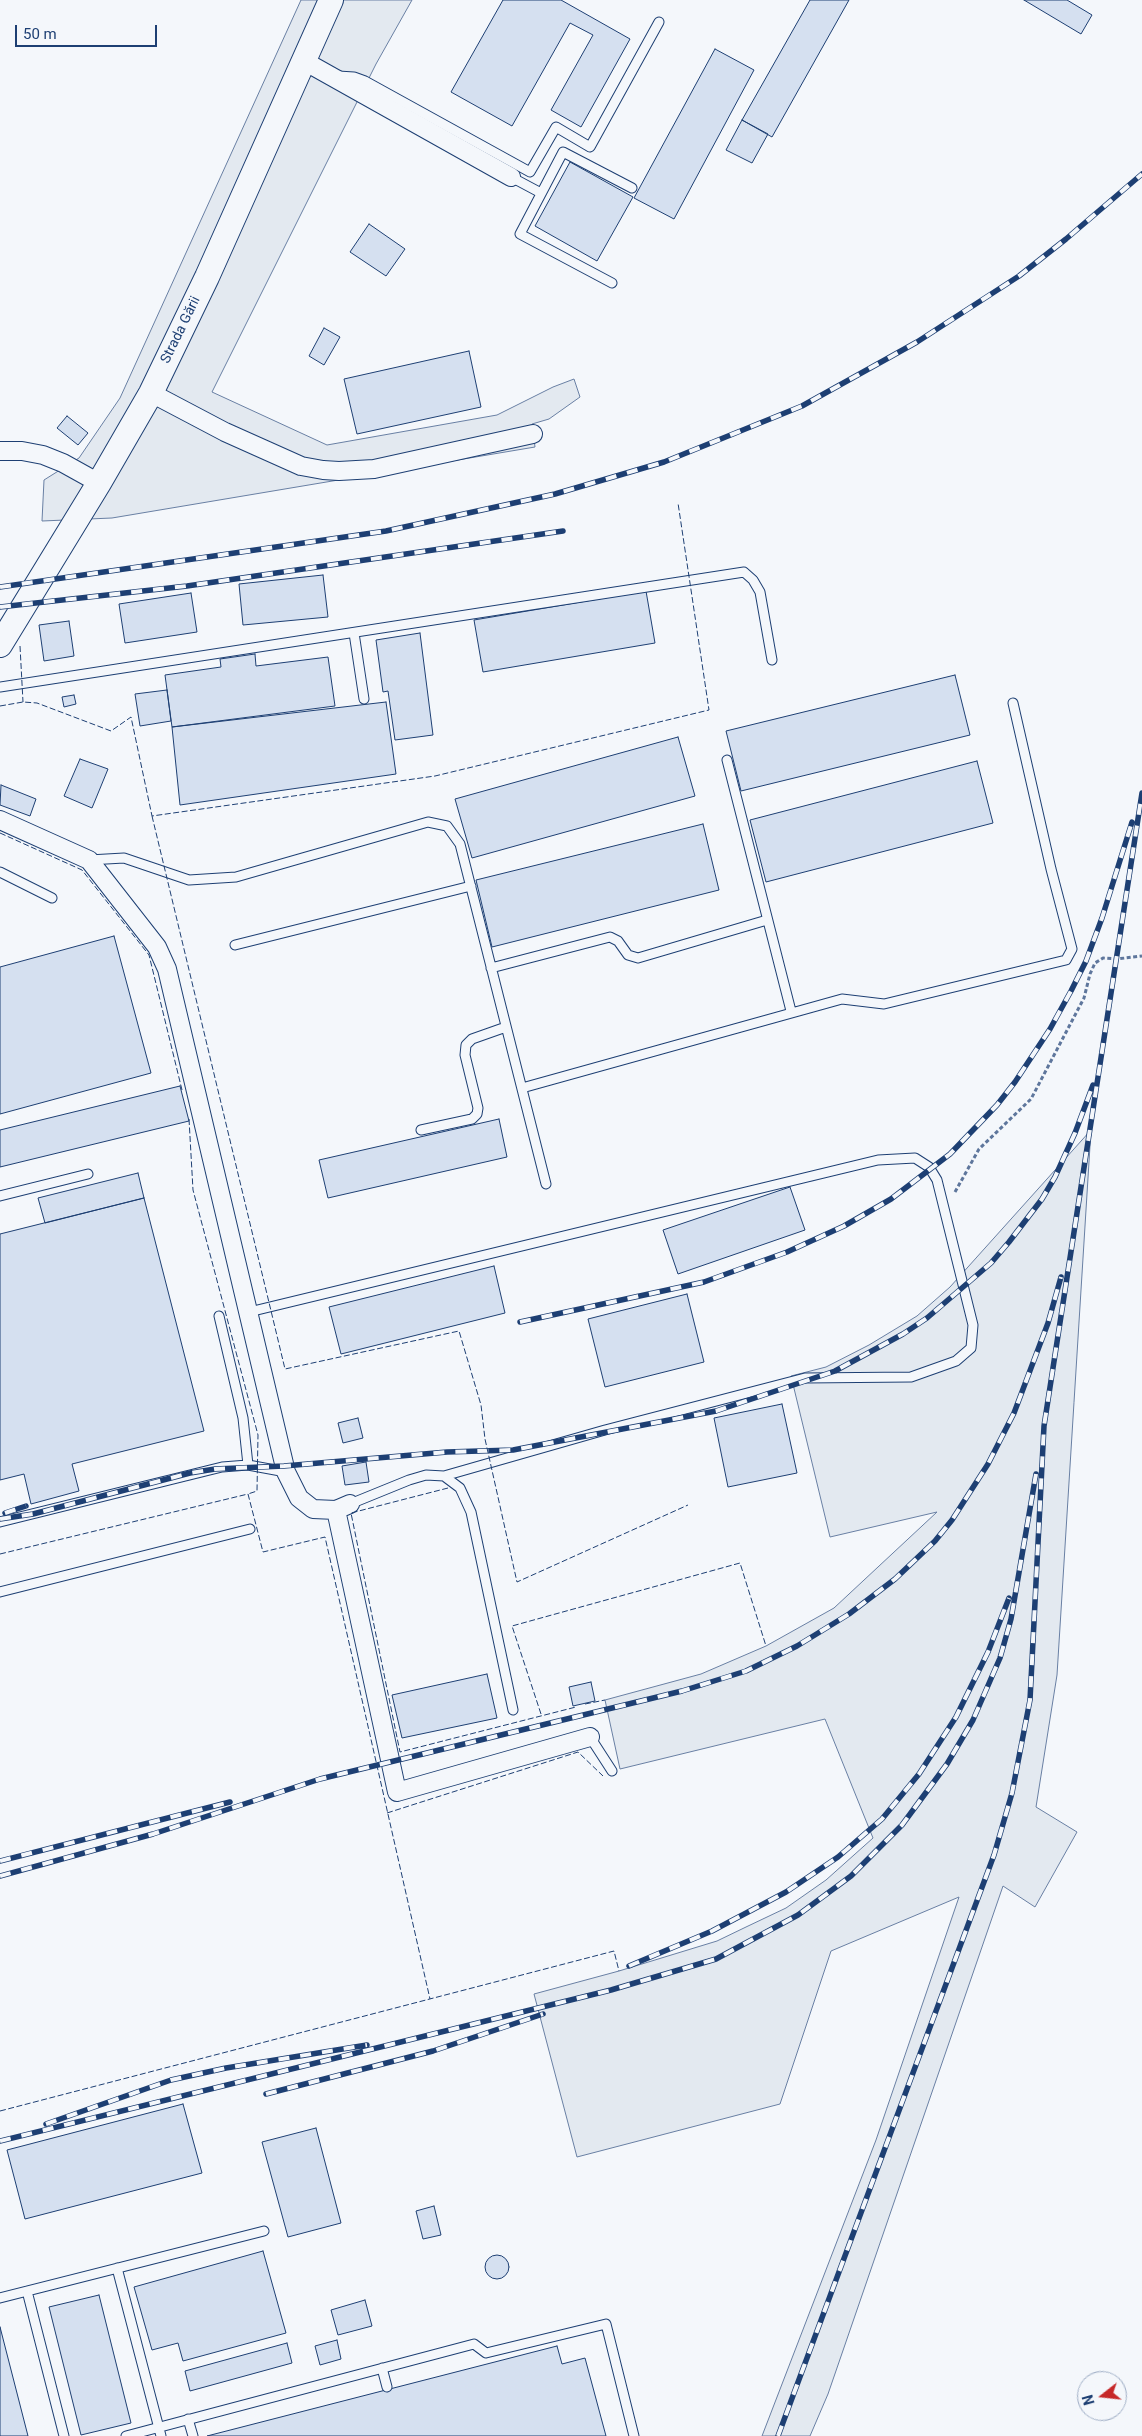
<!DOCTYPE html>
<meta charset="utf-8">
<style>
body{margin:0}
#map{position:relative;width:1142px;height:2436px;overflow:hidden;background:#f4f7fb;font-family:Roboto,sans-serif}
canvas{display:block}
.north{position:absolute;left:1077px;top:2371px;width:50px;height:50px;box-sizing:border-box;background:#f4f7fb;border:1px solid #9eadc5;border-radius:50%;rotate:254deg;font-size:14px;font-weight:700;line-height:20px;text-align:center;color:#1d3f73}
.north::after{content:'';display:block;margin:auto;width:18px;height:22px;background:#c62828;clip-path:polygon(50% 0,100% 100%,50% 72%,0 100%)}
.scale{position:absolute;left:15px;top:25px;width:142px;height:22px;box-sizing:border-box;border:2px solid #1d3f73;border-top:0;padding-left:6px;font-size:15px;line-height:18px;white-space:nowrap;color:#1d3f73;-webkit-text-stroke:4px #f4f7fb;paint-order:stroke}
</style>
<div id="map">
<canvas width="1142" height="2436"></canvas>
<div class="north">N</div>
<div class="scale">50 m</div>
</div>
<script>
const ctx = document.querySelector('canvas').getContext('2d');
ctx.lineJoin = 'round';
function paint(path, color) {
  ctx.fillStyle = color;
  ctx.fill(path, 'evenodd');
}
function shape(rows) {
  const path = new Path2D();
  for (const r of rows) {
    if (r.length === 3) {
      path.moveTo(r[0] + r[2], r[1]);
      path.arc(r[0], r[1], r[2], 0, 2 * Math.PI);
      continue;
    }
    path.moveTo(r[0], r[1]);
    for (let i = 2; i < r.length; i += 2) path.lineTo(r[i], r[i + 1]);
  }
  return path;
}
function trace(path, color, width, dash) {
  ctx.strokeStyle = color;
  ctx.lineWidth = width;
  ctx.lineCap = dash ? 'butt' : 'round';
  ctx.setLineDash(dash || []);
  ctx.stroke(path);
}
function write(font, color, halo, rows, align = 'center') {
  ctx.font = font + ' Roboto,sans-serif';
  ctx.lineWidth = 4;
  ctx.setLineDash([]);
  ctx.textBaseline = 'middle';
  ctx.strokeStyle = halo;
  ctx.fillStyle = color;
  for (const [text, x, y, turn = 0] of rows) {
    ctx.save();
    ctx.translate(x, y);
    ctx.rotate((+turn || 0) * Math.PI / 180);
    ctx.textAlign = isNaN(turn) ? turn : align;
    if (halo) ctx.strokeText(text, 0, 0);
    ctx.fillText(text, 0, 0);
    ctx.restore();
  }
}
const green = shape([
 [301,0,412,0,376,64,212,392,327,445,497,415,553,387,574,379,580,397,549,419,532,424,535,447,112,518,42,521,44,480,79,458,120,398,301,0],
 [1091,1130,1057,1675,1036,1807,1077,1832,1035,1907,1003,1886,828,2394,810,2436,762,2436,876,2140,959,1897,831,1951,780,2104,577,2157,534,1994,619,1971,717,1941,746,1927,786,1908,826,1880,873,1838,825,1719,620,1769,605,1700,701,1674,766,1646,834,1608,937,1512,830,1537,791,1376,826,1367,869,1345,917,1316,950,1287,1091,1130]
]);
paint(green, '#e3e9f0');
trace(green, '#687fa3', 1);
const building = shape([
 [503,0,561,0,630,39,581,127,551,110,593,35,570,23,512,126,451,92,503,0],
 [810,0,849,0,772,137,742,120,810,0],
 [1024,0,1067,0,1092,15,1081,34,1024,0],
 [715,49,754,70,674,219,634,198,715,49],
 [742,120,768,134,752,163,726,150,742,120],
 [570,162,633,197,597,261,535,226,570,162],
 [369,224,405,249,386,276,350,252,369,224],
 [324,328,340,337,324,365,309,356,324,328],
 [469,351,481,407,357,434,344,379,469,351],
 [67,416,88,433,78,445,57,428,67,416],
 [323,575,328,617,243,625,239,584,323,575],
 [646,591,655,643,483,672,474,620,646,591],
 [191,593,197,632,125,643,119,604,191,593],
 [69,621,74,656,44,661,39,625,69,621],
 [420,633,433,735,395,740,388,691,383,692,376,640,420,633],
 [255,654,256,666,328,657,335,706,172,727,165,675,221,667,220,659,255,654],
 [955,675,970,735,741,791,726,731,955,675],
 [167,690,171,721,140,726,135,694,167,690],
 [74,695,76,704,64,707,62,697,74,695],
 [386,702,396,774,180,805,172,727,386,702],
 [678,737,695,796,472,858,455,799,678,737],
 [80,759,108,769,92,808,64,796,80,759],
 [977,761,993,823,766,882,750,820,977,761],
 [1,785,36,799,30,816,0,805,1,785],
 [703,824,719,890,492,947,476,880,703,824],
 [114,936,151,1073,0,1114,0,967,114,936],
 [180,1086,189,1121,0,1167,0,1130,180,1086],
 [499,1119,507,1157,328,1198,319,1160,499,1119],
 [138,1173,144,1198,45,1223,38,1198,138,1173],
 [790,1187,805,1230,678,1274,663,1230,790,1187],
 [144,1198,204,1431,72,1464,79,1491,31,1504,24,1474,0,1480,0,1234,144,1198],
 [494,1266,505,1313,341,1354,329,1307,494,1266],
 [687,1294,704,1362,605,1387,588,1319,687,1294],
 [782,1404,797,1473,728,1487,714,1418,782,1404],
 [358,1418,363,1438,343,1443,338,1423,358,1418],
 [366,1462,369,1482,345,1485,342,1466,366,1462],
 [487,1674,497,1718,402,1738,392,1695,487,1674],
 [591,1682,595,1701,573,1706,569,1687,591,1682],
 [183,2104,202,2173,25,2219,7,2150,183,2104],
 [316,2128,341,2223,288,2237,262,2142,316,2128],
 [434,2206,441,2235,423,2239,416,2211,434,2206],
 [263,2251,286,2333,183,2361,178,2343,152,2350,134,2287,263,2251],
 [497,2267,12],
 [99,2295,131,2423,81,2435,49,2307,99,2295],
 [365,2300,372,2326,338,2335,331,2310,365,2300],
 [0,2327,28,2436,0,2436,0,2327],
 [337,2340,341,2359,320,2365,315,2346,337,2340],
 [287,2343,292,2363,190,2391,185,2371,287,2343],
 [557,2346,562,2364,585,2358,606,2436,207,2436,557,2346]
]);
paint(building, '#d5e0f0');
trace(building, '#1d3f73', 1);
const lane = shape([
 [338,76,354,77,365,81,530,172,556,127,590,147,659,22],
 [511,177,541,193],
 [612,283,520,234,563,152,632,188],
 [354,633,364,699],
 [0,687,744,572,753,580,760,592,772,660],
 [727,760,791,1011],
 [89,860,124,858,189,880,236,877,428,822,447,826,460,844,546,1184],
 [0,872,52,898],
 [235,945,471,886],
 [491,968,610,937,618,941,628,955,638,958,767,920],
 [522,1088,842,999,884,1004,1066,960,1072,949,1051,869,1013,703],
 [421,1130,472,1119,477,1114,478,1108,465,1055,466,1045,472,1039,506,1027],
 [0,1196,88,1174],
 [249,1312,878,1160,915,1158,929,1167,937,1180,973,1325,971,1348,956,1361,911,1377,805,1378,605,1430,444,1476],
 [219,1316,243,1418,248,1465],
 [350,1504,409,1480,426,1475,444,1476,460,1488,471,1512,513,1710],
 [0,1522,222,1467,248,1465,286,1472],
 [0,1592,250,1529],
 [590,1737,612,1771],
 [117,2268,161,2436],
 [27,2291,64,2436],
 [0,2298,264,2231],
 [382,2368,387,2387],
 [188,2419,193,2436],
 [126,2436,474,2344,486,2353,606,2324,634,2436]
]);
const street = shape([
 [304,61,511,177],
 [151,393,225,432,301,466,323,470,339,471,374,469,533,434],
 [0,451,22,451,43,455,63,463,99,483],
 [0,820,89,860,157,947,167,969,286,1472,299,1498,313,1509,336,1510,350,1504],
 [336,1510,397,1792,590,1737]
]);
const secondary = shape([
 [0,645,99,483,151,393,207,277,331,0]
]);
trace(lane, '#1d3f73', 11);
trace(street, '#1d3f73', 20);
trace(secondary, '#1d3f73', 26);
trace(shape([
 [955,1192,979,1149,1031,1099,1084,998,1090,974,1095,963,1103,958,1117,959,1142,956]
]), '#5e769c', 3, [4, 2.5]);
trace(lane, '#f4f7fb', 9);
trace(street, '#f4f7fb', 18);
trace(secondary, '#f4f7fb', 24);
const rail = shape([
 [0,587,386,531,555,494,664,462,802,406,917,342,1019,276,1066,239,1142,174],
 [0,607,187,586,563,531],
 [520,1322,704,1282,787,1252,844,1226,891,1199,950,1154,997,1105,1015,1082,1050,1029,1071,991,1086,961,1102,918,1132,822],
 [5,1513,26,1506],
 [0,1519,33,1514,190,1473,215,1469,284,1466,447,1452,513,1450,716,1411,835,1371,903,1334,927,1318,991,1263,1009,1242,1042,1199,1055,1177,1075,1133,1093,1085],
 [0,1861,230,1802],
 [0,1876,153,1834,320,1779,682,1691,746,1671,797,1646,849,1614,895,1579,935,1541,952,1520,988,1464,1014,1413,1048,1323,1061,1277],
 [629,1966,712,1931,786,1892,838,1857,882,1819,919,1774,956,1717,988,1652,1009,1598],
 [266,2094,433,2051,543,2014],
 [46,2124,171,2080,226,2068,367,2045],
 [0,2141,611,1990,716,1959,798,1915,851,1876,902,1825,947,1764,973,1720,1000,1658,1011,1619,1036,1474],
 [778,2436,994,1855,1012,1793,1030,1700,1044,1426,1142,793]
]);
trace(rail, '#1d3f73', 5.5);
trace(rail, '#f4f7fb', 4, [11]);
trace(shape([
 [20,646,23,702],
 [0,706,23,702,37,703,111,731,131,717,152,816,435,776,709,710,678,503],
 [152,816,285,1369,459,1331,481,1405,485,1439,517,1582,688,1505],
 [0,833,82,870,149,955,182,1090],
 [189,1119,193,1190,258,1435,257,1491,248,1494],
 [448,1488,351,1513,400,1752,576,1707],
 [0,1554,248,1494,263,1552,325,1537,430,1999],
 [585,1704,605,1700],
 [541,1714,512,1626,740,1563,766,1646],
 [387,1813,578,1752,603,1776],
 [0,2111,614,1951,619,1971]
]), '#1d3f73', 1, [6, 2.5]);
write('14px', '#1d3f73', '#f4f7fb', [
 ["Strada Gării",181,330,-64]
]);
</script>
